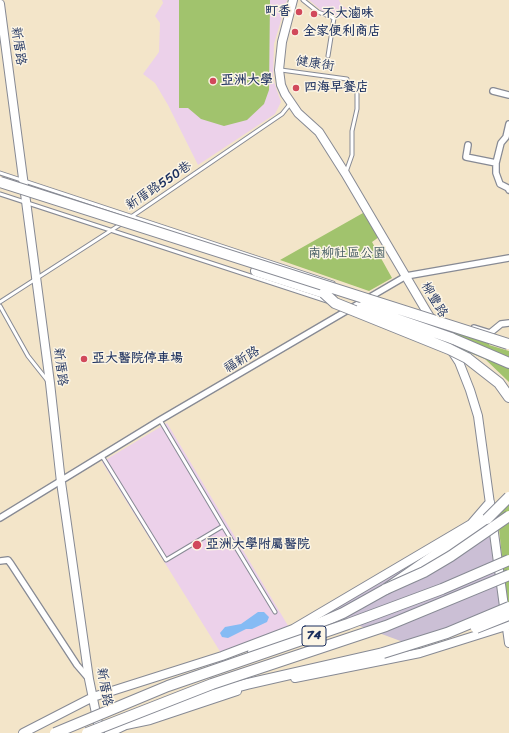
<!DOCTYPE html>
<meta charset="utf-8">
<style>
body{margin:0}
canvas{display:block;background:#f3e5c9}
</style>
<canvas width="509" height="733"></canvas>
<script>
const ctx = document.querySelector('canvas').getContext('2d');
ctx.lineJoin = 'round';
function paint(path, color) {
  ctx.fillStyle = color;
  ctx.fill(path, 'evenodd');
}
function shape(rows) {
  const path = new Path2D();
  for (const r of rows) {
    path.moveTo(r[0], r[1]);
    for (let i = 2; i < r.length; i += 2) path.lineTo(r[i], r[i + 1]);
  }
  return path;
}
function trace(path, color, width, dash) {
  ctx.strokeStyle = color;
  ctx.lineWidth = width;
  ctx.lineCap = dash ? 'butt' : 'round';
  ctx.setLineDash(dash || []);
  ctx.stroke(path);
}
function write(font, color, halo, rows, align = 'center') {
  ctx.font = font + ' Sriracha,"LXGW WenKai TC",sans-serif';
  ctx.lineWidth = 3;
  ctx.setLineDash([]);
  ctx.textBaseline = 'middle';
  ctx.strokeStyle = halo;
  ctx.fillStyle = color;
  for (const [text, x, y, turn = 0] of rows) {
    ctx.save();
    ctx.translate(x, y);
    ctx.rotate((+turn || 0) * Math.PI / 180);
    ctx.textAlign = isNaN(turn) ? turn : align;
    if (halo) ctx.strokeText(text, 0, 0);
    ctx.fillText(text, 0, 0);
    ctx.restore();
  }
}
paint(shape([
 [162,0,287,0,274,44,273,79,281,102,275,114,198,165,168,105,155,83,143,74,159,52,160,23,155,16,163,3],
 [309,0,339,0,341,5,348,9,344,18,333,16,323,12],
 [167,423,290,629,221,653,102,462]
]), '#ecd1ea');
paint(shape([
 [486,511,500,609,406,643,322,612]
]), '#cbbfd5');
paint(shape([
 [179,0,270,0,269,90,264,104,247,120,224,126,201,119,188,108,179,108],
 [363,213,379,237,372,242,392,278,369,291,280,260],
 [440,321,491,336,489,345,509,351,509,382,485,359,451,345],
 [509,503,509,612,508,612,499,529,495,517]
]), '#a1c36d');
paint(shape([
 [258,612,264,612,269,617,267,622,252,629,246,629,228,638,222,637,220,633,225,627,241,624]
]), '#85bbf4');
const lane = shape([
 [303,0,318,12,334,18,328,56],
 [281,70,347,79],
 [346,172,352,155,352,131,357,109,357,90,351,89],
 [0,173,333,283],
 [0,194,327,301],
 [131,217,282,114,290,104],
 [0,302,121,224],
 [0,306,28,356,47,380],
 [102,456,166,560,223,526,160,420],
 [223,526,275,612]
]);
const street = shape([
 [493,91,509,95],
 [509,124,506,137,501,143,496,163,496,173,500,184,508,188,509,190],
 [468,145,466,157,496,163],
 [474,328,490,333,501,324,509,323],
 [0,518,160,420,406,276,509,258],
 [0,561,8,560,11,564,77,665,89,679]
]);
const secondary = shape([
 [293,0,282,42,279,70,281,85,285,94,298,113,319,132,345,173,428,314,459,362,470,390,478,416,509,643],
 [0,4,50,383,61,482,89,679,100,733],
 [295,678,420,653,506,626],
 [23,733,93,697,222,656,293,629,471,524,490,502],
 [109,733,126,725,150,720,237,691]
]);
const highway = shape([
 [256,271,324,293],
 [451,338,509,363],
 [467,358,499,383,509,397],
 [253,652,343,613,386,589,487,519],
 [129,718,143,717,194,698,247,684,383,653]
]);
trace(lane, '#878a94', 5);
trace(street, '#878a94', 8);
trace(secondary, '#878a94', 10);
trace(highway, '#878a94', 12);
trace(lane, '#fff', 3);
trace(street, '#fff', 5.5);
trace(secondary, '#fff', 8);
trace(highway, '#fff', 10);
const highwayBridge = shape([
 [0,182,508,344],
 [324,293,335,303,449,349,467,358],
 [362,307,451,338],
 [487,519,509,497],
 [386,589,424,572,451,556,509,516],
 [476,628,509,615],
 [383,653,447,633,509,607],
 [55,733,168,686,348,624,442,589,509,560],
 [87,733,212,684,386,626,509,575]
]);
trace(highwayBridge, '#878a94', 12, []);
trace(highwayBridge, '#fff', 10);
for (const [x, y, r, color] of [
 [299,12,4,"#d1495b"],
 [314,14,4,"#d1495b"],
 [295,32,4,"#d1495b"],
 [213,81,4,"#d1495b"],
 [296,88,4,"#d1495b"],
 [84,359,4,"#d1495b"],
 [197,545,5,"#d1495b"]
]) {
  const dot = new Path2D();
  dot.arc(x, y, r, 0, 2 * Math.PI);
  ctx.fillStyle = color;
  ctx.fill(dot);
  trace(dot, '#fcf5e5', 1.5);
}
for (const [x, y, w] of [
 [314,636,24]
]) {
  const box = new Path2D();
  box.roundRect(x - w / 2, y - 10, w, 20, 3);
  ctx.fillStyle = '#fcf5e5';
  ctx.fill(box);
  trace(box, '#1b2f5e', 1);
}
write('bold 12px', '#1b2f5e', null, [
 ["74",314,636]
]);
write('bold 13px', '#1b2f5e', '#fcf5e5', [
 ["町香",291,12,"right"],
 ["不大滷味",322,14],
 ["全家便利商店",303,32],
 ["亞洲大學",221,81],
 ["四海早餐店",304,88],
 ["亞大醫院停車場",92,359],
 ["亞洲大學附屬醫院",206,545]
], 'left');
write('13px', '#1b2f5e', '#fcf5e5', [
 ["新厝路",18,46,82],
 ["健康街",315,64,9],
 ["新厝路550巷",159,186,-34],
 ["柳豐路",434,300,59],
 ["福新路",242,360,-31],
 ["新厝路",60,367,83],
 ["新厝路",104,687,80]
]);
write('13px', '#435b62', '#fcf5e5', [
 ["南柳社區公園",347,254]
]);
</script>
